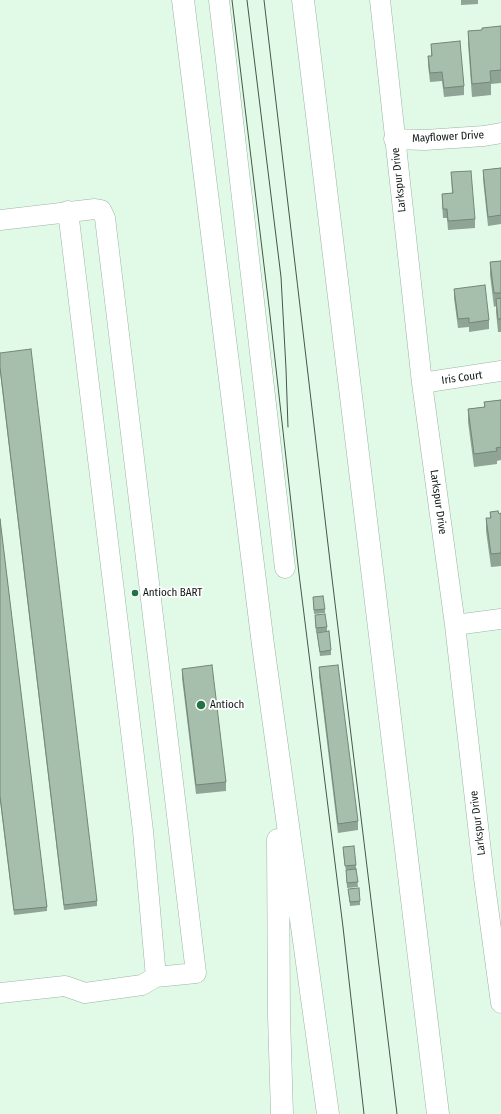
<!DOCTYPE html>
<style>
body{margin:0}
canvas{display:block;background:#e0fae7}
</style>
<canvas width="501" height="1114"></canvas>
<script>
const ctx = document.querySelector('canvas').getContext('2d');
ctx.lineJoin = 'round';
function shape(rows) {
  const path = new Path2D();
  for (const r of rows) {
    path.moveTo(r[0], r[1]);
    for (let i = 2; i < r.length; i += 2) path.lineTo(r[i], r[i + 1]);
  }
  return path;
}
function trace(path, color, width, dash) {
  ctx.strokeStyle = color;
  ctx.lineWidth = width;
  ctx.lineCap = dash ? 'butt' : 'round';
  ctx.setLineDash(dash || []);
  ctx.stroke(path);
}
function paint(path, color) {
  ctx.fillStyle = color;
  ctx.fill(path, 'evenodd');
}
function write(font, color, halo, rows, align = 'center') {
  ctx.font = font + ' "Fira Sans Condensed",sans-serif';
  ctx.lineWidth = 3.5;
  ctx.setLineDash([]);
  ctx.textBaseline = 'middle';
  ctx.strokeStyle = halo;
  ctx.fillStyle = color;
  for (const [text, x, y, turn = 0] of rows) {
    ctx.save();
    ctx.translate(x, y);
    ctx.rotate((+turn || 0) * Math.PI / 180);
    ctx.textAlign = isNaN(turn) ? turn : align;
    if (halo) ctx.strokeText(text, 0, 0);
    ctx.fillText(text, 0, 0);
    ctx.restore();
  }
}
const minor = shape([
 [219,0,285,568],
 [380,0,422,383,455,625,484,878,501,1003],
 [394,139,425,140,484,136,501,133],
 [68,211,143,831,156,977],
 [0,220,95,209,101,210,105,218,196,973,156,977,142,985,85,993,65,986,0,993],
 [422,383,501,371],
 [455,625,501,619]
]);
const highway = shape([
 [183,0,263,645,328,1114],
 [303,0,438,1114],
 [278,840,279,1016,282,1114]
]);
trace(minor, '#9cb5a2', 21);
trace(highway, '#9cb5a2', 23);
trace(minor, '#fff', 20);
trace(highway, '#fff', 22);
trace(shape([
 [232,0,270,315,299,574,343,927,364,1114],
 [247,0,281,277,286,369,288,427],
 [264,0,331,570,397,1114]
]), '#47554b', 1);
paint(shape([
 [461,0,478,0,478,4,461,5],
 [501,26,501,83,491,84,491,95,472,97,468,44,468,31,482,30],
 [431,44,464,86,464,95,444,97,442,81,430,82,428,65,428,56,431,56],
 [501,168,501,224,488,226,483,179,483,170],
 [451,172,475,219,475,228,448,230,447,218,443,218,442,203,442,194,452,193],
 [501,261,501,332,498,332,496,312,496,306,494,307,490,275,490,262],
 [454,289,489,320,489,329,469,332,469,327,458,328,454,298],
 [0,353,97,901,97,906,64,910,0,372],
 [501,400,501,460,497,461,497,464,474,467,468,422,468,409,484,407,484,402],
 [490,512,499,514,501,513,501,566,491,567,486,531,486,518,490,518],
 [0,519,47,907,47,911,14,915,0,801],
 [313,597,325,609,325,613,314,614],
 [315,615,327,627,327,631,316,633],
 [317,633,331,650,331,655,320,656],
 [319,667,358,821,358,830,338,833,319,676],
 [182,669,226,782,226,791,196,794,182,678],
 [343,847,356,865,356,870,358,887,347,888,346,871,343,852],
 [348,889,360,901,360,905,350,906]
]), '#8fa494');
const building = shape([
 [501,26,501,70,490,71,491,82,472,84,468,31,482,30,482,28,501,26],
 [460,41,464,86,444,88,442,72,430,73,428,56,432,56,431,44,460,41],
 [501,168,501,215,488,217,483,170,501,168],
 [471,171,475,219,448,221,447,209,443,209,442,194,453,193,451,172,471,171],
 [501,261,501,293,494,293,490,262,501,261],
 [485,285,489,320,469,323,469,318,458,319,454,289,485,285],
 [501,298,501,319,498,319,496,299,501,298],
 [31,349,97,901,64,905,0,367,0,353,31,349],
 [501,400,501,447,496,448,497,451,474,454,468,409,485,407,484,402,501,400],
 [498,511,499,514,501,513,501,553,491,554,486,518,491,518,490,512,498,511],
 [0,519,47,907,14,910,0,796,0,519],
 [323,596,325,609,314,610,313,597,323,596],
 [325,614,327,627,316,628,315,615,325,614],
 [329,631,331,650,320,652,317,633,329,631],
 [212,665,226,782,196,785,182,669,212,665],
 [338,665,358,821,338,824,319,667,338,665],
 [354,846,356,865,345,866,343,847,354,846],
 [356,869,358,882,347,883,346,870,356,869],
 [359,888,360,901,350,902,348,889,359,888]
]);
paint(building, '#a6bfac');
trace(building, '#748678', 1);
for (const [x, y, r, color] of [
 [135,593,4,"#227243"],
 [201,705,5,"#227243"]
]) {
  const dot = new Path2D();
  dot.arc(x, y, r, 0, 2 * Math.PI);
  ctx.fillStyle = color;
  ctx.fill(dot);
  trace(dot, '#fff', 1.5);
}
write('11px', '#0f1812', '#fff', [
 ["Mayflower Drive",448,137,-3],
 ["Larkspur Drive",399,180,-96],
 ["Iris Court",462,378,-8],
 ["Larkspur Drive",438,502,82],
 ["Larkspur Drive",478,823,-97]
]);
write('11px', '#0f1812', '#fff', [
 ["Antioch BART",143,593],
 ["Antioch",210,705]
], 'left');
</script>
